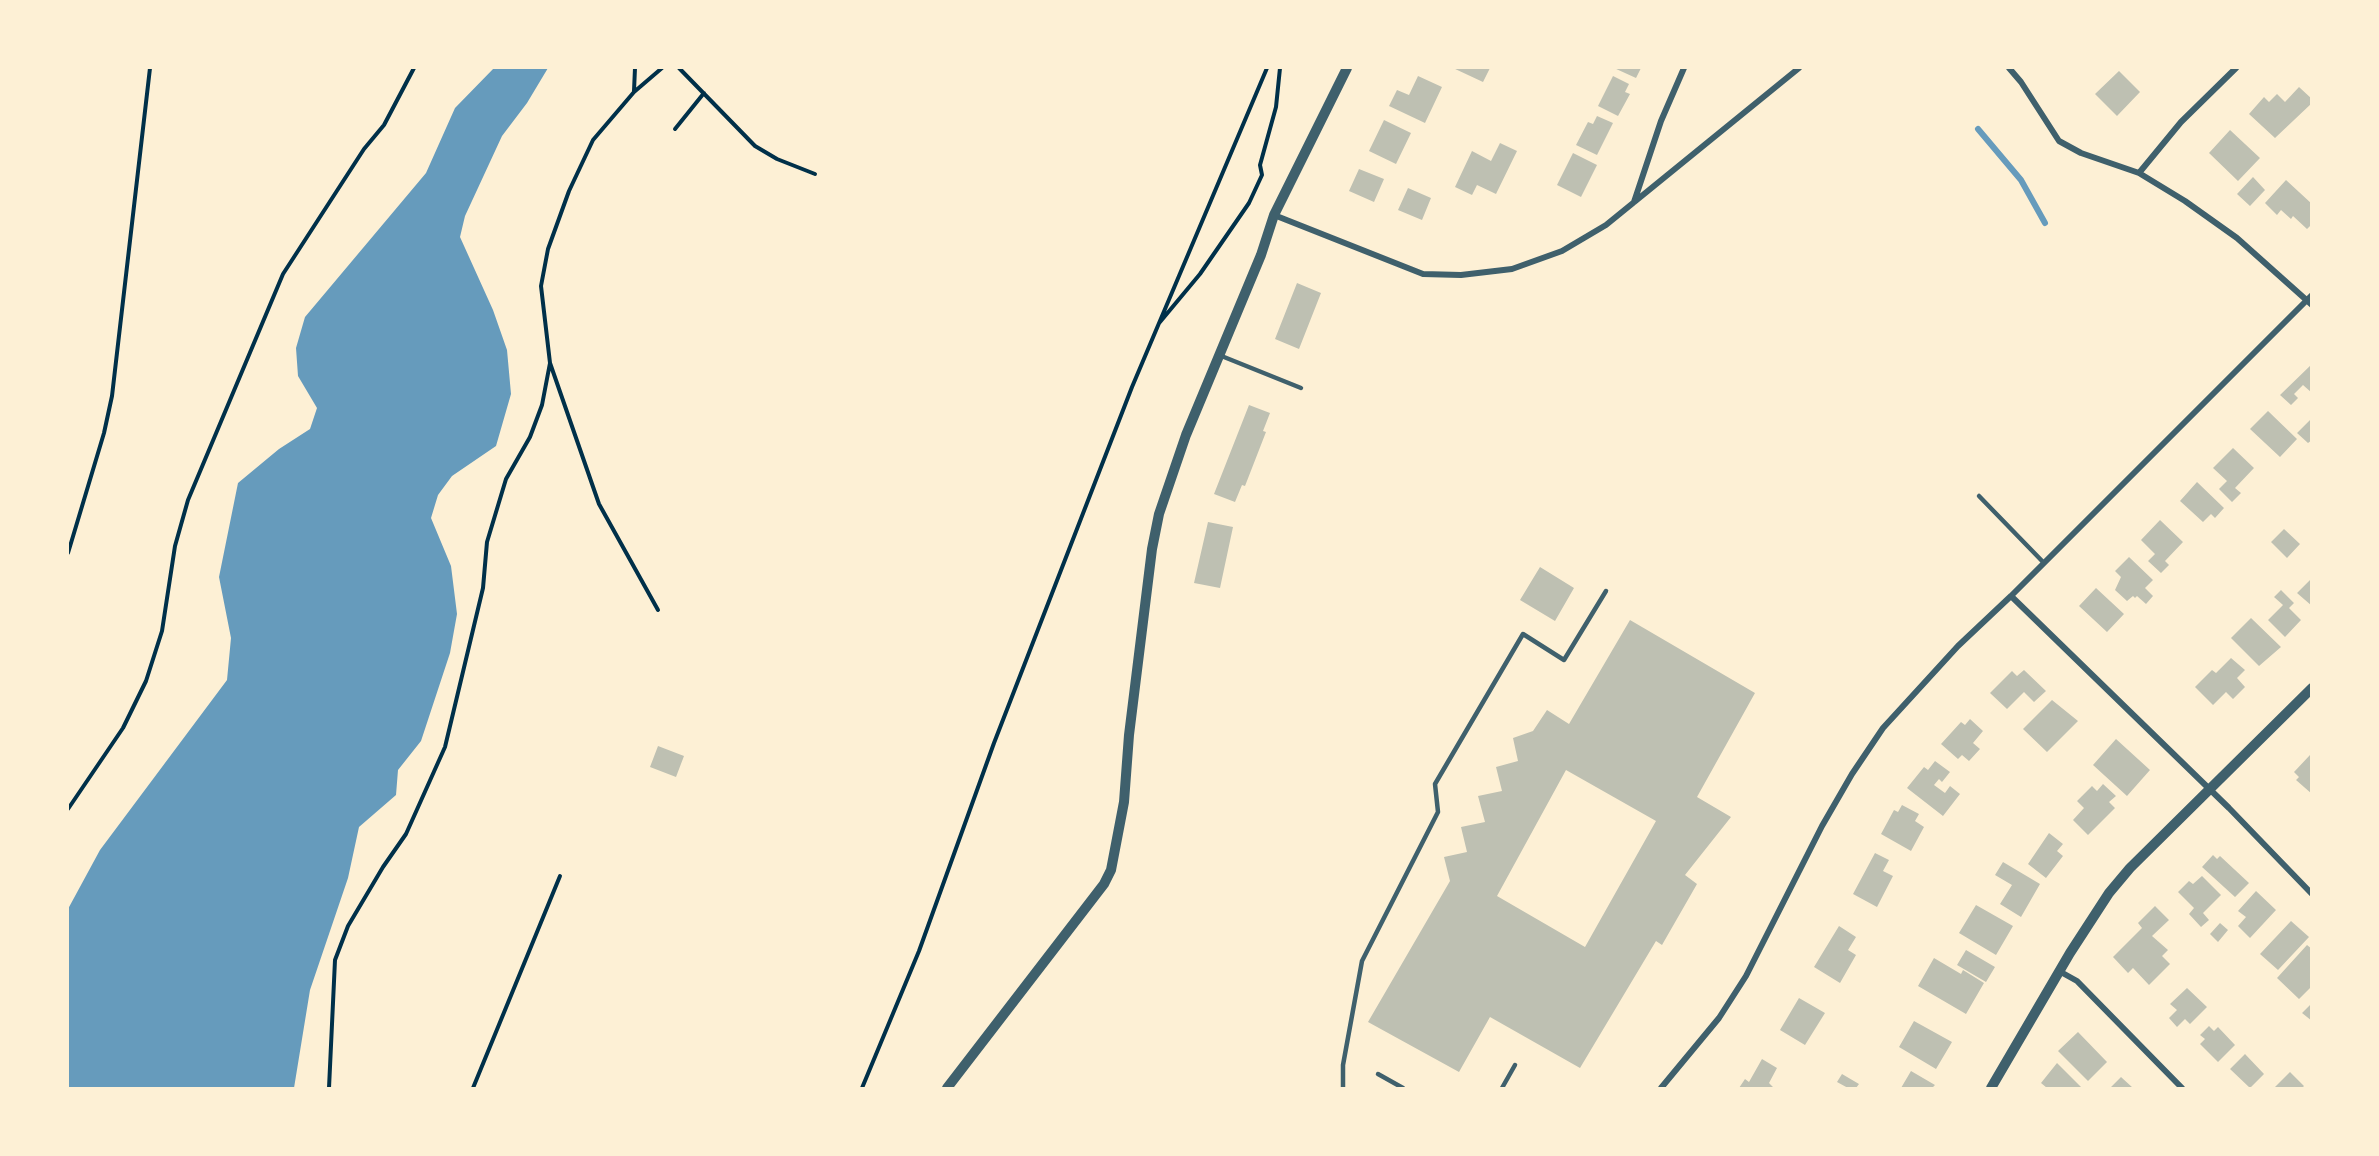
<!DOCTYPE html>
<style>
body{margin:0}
#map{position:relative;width:2379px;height:1156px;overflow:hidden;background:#fdf0d5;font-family:Manrope,sans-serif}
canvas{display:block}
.frame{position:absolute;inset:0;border:69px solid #fdf0d5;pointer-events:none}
</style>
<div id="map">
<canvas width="2379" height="1156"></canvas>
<div class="frame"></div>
</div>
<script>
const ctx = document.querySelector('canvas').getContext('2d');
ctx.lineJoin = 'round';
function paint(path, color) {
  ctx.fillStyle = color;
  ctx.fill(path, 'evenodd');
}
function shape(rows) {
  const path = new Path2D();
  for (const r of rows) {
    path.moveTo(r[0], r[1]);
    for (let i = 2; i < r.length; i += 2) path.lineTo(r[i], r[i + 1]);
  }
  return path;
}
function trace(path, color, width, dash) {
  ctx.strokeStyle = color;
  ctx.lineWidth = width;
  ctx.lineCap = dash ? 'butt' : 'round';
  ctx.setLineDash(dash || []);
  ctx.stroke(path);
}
paint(shape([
 [494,68,548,68,527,103,502,136,465,216,460,237,493,310,507,350,511,394,496,446,452,476,438,495,431,518,451,566,457,614,450,653,421,741,398,770,396,795,359,827,348,878,310,990,294,1088,68,1088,68,909,100,850,227,680,231,638,219,577,238,483,279,449,310,429,317,408,298,376,296,348,305,317,426,173,455,108]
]), '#669bbc');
trace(shape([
 [1978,129,2021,180,2045,223]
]), '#669bbc', 6);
paint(shape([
 [1453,68,1490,68,1483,82],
 [1614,68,1641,68,1636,78],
 [2119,71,2140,92,2117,116,2095,94],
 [1418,76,1442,87,1425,123,1389,106,1397,90,1409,95],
 [1613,76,1629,84,1625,92,1630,94,1618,116,1598,106],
 [2299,87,2312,99,2312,103,2275,138,2249,114,2264,97,2269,102,2277,94,2285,102],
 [1597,116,1613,123,1597,155,1576,145,1588,122,1593,124],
 [1384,120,1411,133,1396,164,1369,151],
 [2230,130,2260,158,2238,181,2209,153],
 [1500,143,1517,151,1496,194,1477,185,1472,195,1455,187,1472,151,1491,161],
 [1573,153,1597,165,1581,197,1557,185],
 [1359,169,1384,179,1374,202,1349,191],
 [2253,177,2265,190,2250,206,2237,194],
 [2286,180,2312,204,2312,224,2307,229,2293,216,2291,219,2281,210,2277,215,2265,203],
 [1408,188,1431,198,1422,220,1398,210],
 [1297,283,1321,293,1299,349,1275,339],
 [2312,364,2312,393,2303,385,2294,394,2298,398,2291,405,2280,395],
 [1249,405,1270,413,1263,431,1266,432,1245,486,1242,485,1235,502,1214,494],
 [2268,411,2297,439,2280,457,2250,429],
 [2312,418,2312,440,2308,443,2297,433],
 [2233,448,2254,468,2235,488,2241,493,2232,502,2219,489,2227,481,2213,468],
 [2197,482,2224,508,2215,518,2211,514,2203,522,2180,501],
 [2160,520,2183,542,2165,561,2169,565,2161,573,2148,561,2155,554,2141,540],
 [1208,522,1233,527,1220,588,1194,583],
 [2284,529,2300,544,2287,558,2271,542],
 [2129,557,2153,580,2145,588,2153,596,2146,604,2137,596,2135,598,2133,596,2127,601,2115,590,2121,577,2115,571],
 [1540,567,1574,588,1555,621,1520,600],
 [2312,578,2312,606,2297,593],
 [2096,588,2124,614,2107,632,2079,606],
 [2281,590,2294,603,2289,608,2301,620,2285,637,2268,620,2283,605,2274,597],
 [2251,618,2281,647,2259,666,2231,638],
 [1630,620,1755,693,1697,797,1731,817,1685,875,1697,884,1662,945,1656,941,1580,1068,1490,1017,1459,1072,1368,1022,1450,881,1444,857,1467,852,1461,827,1485,822,1478,796,1502,791,1496,767,1518,761,1513,738,1533,731,1547,710,1569,724],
 [1566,770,1656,821,1585,947,1497,896],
 [2231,658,2245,670,2237,678,2245,687,2233,699,2226,692,2213,705,2195,687,2212,670,2216,673],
 [2024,670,2046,691,2034,702,2024,692,2007,709,1990,693,2012,671,2017,676],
 [2052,700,2078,721,2047,752,2023,729],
 [1970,719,1983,731,1973,743,1980,749,1969,761,1962,755,1958,759,1941,744,1961,722,1965,725],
 [2116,739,2150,770,2127,796,2093,765],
 [658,746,684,756,676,777,650,767],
 [2310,755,2312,757,2312,794,2296,780,2299,777,2294,772],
 [1935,761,1950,772,1942,782,1939,779,1934,785,1945,793,1950,786,1960,794,1943,816,1907,788,1924,767,1928,770],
 [2103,784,2116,796,2109,802,2115,808,2088,835,2073,820,2084,808,2077,801,2092,786,2097,791],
 [1902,805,1919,814,1915,821,1924,827,1911,851,1881,834,1894,810,1898,812],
 [2049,833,2063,844,2057,851,2063,856,2046,878,2028,864],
 [1875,853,1889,860,1883,871,1893,876,1877,907,1853,894],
 [2213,855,2217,859,2220,856,2249,883,2235,897,2202,867],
 [2003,862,2040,884,2021,917,2000,904,2012,885,1995,875],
 [2202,876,2221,895,2203,913,2209,920,2201,927,2189,914,2194,908,2178,892,2189,881,2193,884],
 [2256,891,2276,910,2250,938,2238,926,2246,917,2238,911],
 [1976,905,2013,926,1996,955,1959,933],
 [2155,906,2169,920,2152,936,2168,950,2162,956,2170,964,2149,985,2133,968,2128,973,2113,957,2142,928,2138,923],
 [2291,921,2309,937,2278,970,2260,954],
 [2220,923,2228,930,2218,942,2210,934],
 [1839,926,1856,937,1848,950,1856,955,1840,983,1814,967],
 [2307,945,2312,949,2312,986,2299,999,2277,978],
 [1966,950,1995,967,1986,982,1957,965],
 [1934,958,1961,974,1963,970,1984,983,1966,1014,1918,986],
 [2187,988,2207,1007,2190,1024,2185,1019,2177,1027,2169,1018,2177,1010,2170,1004],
 [1799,998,1825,1013,1805,1045,1780,1030],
 [2312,1003,2312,1021,2302,1013],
 [1914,1021,1952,1042,1936,1069,1899,1047],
 [2209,1026,2214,1031,2218,1027,2235,1045,2218,1062,2200,1044,2205,1039,2200,1035],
 [2078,1032,2107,1062,2088,1081,2058,1051],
 [2245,1054,2264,1074,2250,1088,2230,1069],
 [1762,1059,1777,1068,1769,1083,1774,1088,1739,1088,1745,1079,1749,1082],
 [2057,1063,2082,1088,2047,1088,2041,1083],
 [1911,1071,1935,1085,1932,1088,1901,1088],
 [2290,1072,2304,1086,2302,1088,2274,1088],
 [1842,1074,1859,1084,1856,1088,1848,1088,1837,1082],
 [2121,1077,2133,1088,2110,1088]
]), '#bec0b2');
trace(shape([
 [679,68,755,146,777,159,815,174],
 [634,91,635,68],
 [675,129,704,93],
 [1160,322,1200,274,1249,203,1262,175,1260,165,1276,107,1280,68],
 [68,553,104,433,112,396,150,68],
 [658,610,599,504,550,363,541,286,548,249,569,191,593,140,634,92,662,68],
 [68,809,123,728,146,681,162,631,175,546,188,500,283,274,364,149,384,125,414,68],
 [329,1088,335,960,348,926,383,867,406,834,445,747,483,588,487,542,506,479,530,437,542,405,550,363],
 [473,1088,560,876],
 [862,1088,919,951,994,743,1132,387,1267,68]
]), '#003049', 4);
trace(shape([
 [1219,355,1301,388],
 [1979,496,2044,563],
 [1378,1074,1403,1088],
 [1343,1088,1343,1065,1362,961,1438,812,1435,784,1523,634,1564,660,1606,591],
 [1502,1088,1515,1065]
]), '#3f606c', 4.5);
trace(shape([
 [2009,68,2021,82,2059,141,2081,153,2139,173,2185,201,2237,238,2312,305],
 [2139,173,2181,122,2236,68],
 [1634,202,1661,121,1684,68],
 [1274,215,1423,274,1461,275,1512,269,1562,251,1606,225,1799,68],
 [2011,596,2229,808,2312,894],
 [2059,971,2077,981,2182,1088],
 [1661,1088,1719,1018,1746,976,1822,826,1852,774,1883,728,1958,646,2011,596,2312,295]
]), '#3f606c', 6);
trace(shape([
 [947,1088,1104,884,1111,870,1124,802,1129,735,1152,549,1159,514,1186,435,1261,255,1274,215,1347,68],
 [1991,1088,2070,953,2109,893,2130,868,2312,688]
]), '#3f606c', 10);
</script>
